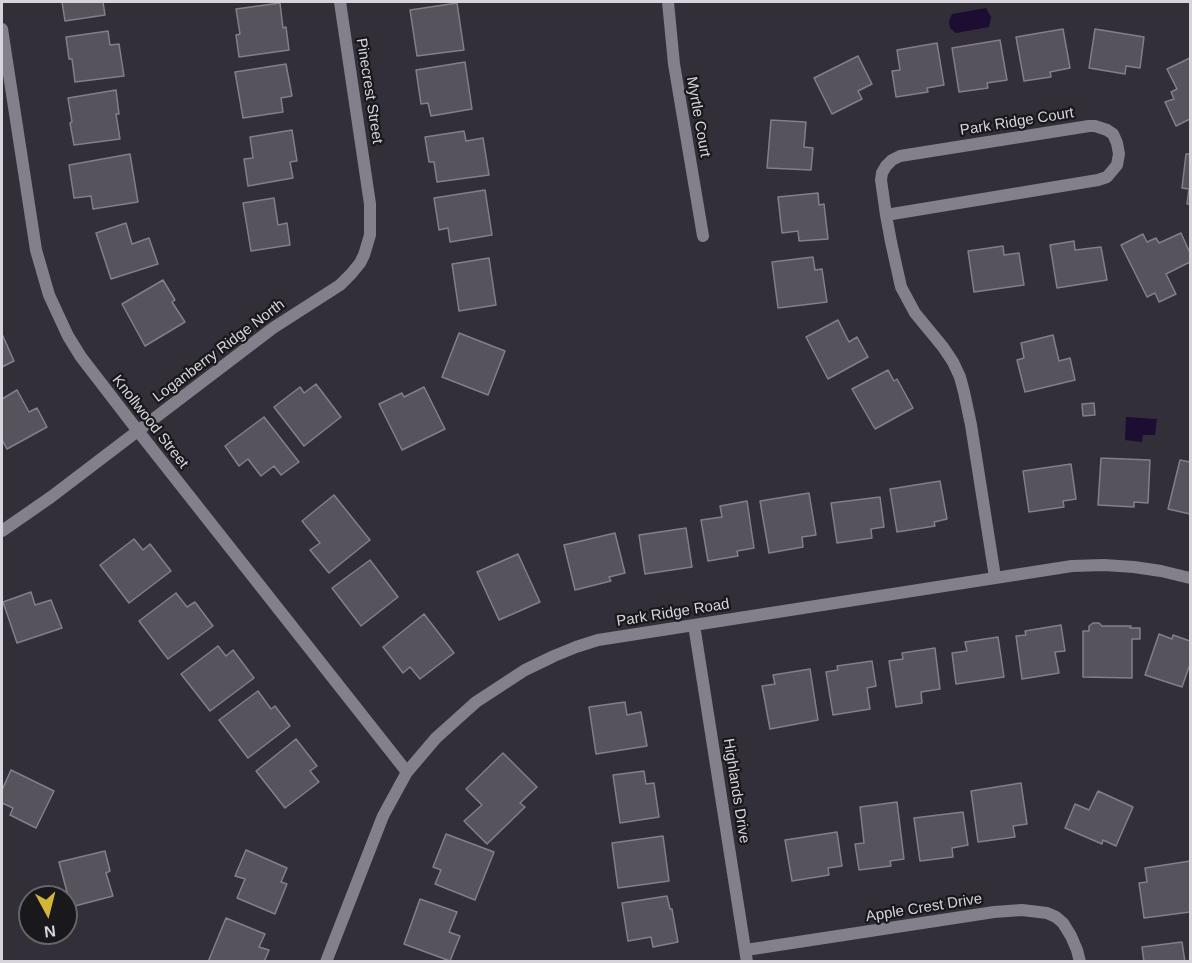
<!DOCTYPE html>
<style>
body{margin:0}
#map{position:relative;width:1192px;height:963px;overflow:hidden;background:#322f38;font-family:Helvetica,sans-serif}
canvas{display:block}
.frame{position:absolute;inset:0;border:3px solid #d7d5db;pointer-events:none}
.north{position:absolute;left:18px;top:885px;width:60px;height:60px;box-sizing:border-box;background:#19181c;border:2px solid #656468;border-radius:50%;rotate:173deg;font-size:16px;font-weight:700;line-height:24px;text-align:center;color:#d7d5db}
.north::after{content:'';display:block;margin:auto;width:21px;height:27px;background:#d3b635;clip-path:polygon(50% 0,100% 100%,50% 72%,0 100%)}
</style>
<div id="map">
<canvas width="1192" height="963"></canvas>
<div class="frame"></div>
<div class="north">N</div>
</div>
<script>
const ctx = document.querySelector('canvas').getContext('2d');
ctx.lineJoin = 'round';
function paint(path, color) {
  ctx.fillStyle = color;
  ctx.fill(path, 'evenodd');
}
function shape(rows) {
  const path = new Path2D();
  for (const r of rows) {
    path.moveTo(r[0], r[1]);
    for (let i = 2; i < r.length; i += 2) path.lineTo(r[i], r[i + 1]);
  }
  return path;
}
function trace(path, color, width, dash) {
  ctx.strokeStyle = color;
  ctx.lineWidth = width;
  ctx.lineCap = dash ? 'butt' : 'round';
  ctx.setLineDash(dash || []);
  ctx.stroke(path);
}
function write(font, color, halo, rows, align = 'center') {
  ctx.font = font + ' Helvetica,sans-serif';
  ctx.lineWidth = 4.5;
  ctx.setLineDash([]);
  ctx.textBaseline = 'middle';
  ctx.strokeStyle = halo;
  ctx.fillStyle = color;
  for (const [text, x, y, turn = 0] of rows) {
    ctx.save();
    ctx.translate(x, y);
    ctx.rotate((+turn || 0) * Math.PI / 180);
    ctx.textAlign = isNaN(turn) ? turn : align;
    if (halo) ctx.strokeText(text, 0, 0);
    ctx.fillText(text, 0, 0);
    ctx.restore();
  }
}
paint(shape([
 [986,8,991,17,989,27,956,33,950,28,949,21,952,14],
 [1126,417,1157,419,1155,435,1143,435,1142,442,1125,440]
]), '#1d0d32');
const building = shape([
 [62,2,103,2,105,15,65,21,62,2],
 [280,3,283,28,286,27,289,50,239,57,236,35,240,34,236,9,280,3],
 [457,3,464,50,417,56,410,10,457,3],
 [1063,29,1070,68,1050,72,1051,77,1024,81,1016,37,1063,29],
 [1095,29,1144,37,1140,68,1126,66,1125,74,1089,68,1095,29],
 [108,31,110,45,119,44,124,76,75,82,72,59,69,59,66,37,108,31],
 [1000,40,1007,80,987,83,988,88,959,92,952,48,1000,40],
 [937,43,944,85,927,88,928,92,896,97,892,71,900,70,897,50,937,43],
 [858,56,872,84,858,91,862,99,832,114,814,78,858,56],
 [1190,58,1190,119,1176,126,1165,102,1174,99,1171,92,1177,89,1167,69,1190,58],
 [465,62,472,109,431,116,428,103,421,104,416,70,465,62],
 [286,64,292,96,281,98,283,112,243,118,235,72,286,64],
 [116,90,119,114,116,114,120,139,74,145,70,123,72,122,68,98,116,90],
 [771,120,806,122,804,147,813,148,811,170,767,168,771,120],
 [292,130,297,161,290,162,293,178,248,186,244,159,253,158,250,137,292,130],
 [464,131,466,141,483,138,489,175,437,182,434,162,429,162,425,137,464,131],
 [130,154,138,202,93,209,91,196,74,198,69,165,130,154],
 [1186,154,1190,154,1190,204,1187,204,1189,189,1182,188,1186,154],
 [485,190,492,235,450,242,448,228,439,230,434,198,485,190],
 [818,193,819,205,824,204,828,239,799,241,798,231,782,233,778,197,818,193],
 [274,198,278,225,287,223,290,245,251,251,243,203,274,198],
 [126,223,132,244,149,238,158,264,111,279,96,233,126,223],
 [1181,233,1190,253,1190,262,1166,274,1176,294,1159,302,1155,293,1147,297,1121,245,1143,234,1147,242,1156,238,1159,243,1181,233],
 [1074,241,1075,250,1101,247,1107,280,1057,288,1050,245,1074,241],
 [1003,246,1004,255,1019,253,1024,285,974,292,968,251,1003,246],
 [813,257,815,270,822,269,827,302,778,308,772,262,813,257],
 [489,258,496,305,459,311,452,264,489,258],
 [163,280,175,300,172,302,185,322,145,346,122,304,163,280],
 [838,320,849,342,857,337,868,357,828,379,806,337,838,320],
 [459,333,505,351,488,395,442,377,459,333],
 [2,334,14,361,2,367,2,334],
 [1053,335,1059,361,1070,358,1075,380,1025,392,1017,360,1024,358,1021,343,1053,335],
 [888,370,894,381,897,379,913,408,875,429,852,389,888,370],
 [316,384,341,417,304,446,274,407,300,387,304,393,316,384],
 [424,387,445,429,402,450,379,404,402,393,404,397,424,387],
 [17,390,29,412,37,408,47,427,7,449,2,440,2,399,17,390],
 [1094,403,1095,415,1083,416,1082,404,1094,403],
 [264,417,299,462,281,475,274,466,261,476,248,459,239,466,225,446,264,417],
 [1101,458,1150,460,1148,503,1134,502,1134,507,1098,505,1101,458],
 [1180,460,1190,462,1190,514,1168,509,1180,460],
 [1071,464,1076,499,1063,501,1064,507,1029,512,1023,471,1071,464],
 [940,481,947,519,934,522,935,526,897,532,890,489,940,481],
 [809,493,816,535,802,537,803,547,769,553,760,501,809,493],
 [334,495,370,540,329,573,310,550,320,543,302,521,334,495],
 [880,497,884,527,871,529,872,538,837,543,831,503,880,497],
 [747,501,754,548,737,551,738,556,708,561,701,520,722,517,720,506,747,501],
 [686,528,692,567,645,574,639,535,686,528],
 [615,533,625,573,609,577,611,581,575,590,564,545,615,533],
 [134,539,143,550,150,544,171,571,129,603,100,565,134,539],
 [518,554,540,602,499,620,477,572,518,554],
 [370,560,398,597,361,626,332,588,370,560],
 [31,592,35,605,51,600,62,628,17,643,3,602,31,592],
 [176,593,187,607,195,602,213,626,168,659,139,621,176,593],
 [424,614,454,653,420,679,410,667,403,673,383,647,424,614],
 [1093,623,1099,623,1102,626,1131,626,1130,628,1140,628,1140,639,1132,639,1132,678,1083,677,1083,631,1089,631,1089,626,1093,623],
 [1061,625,1065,651,1055,652,1059,673,1022,679,1016,636,1026,635,1025,631,1061,625],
 [1159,634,1172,639,1173,635,1190,641,1190,668,1189,667,1182,687,1145,675,1159,634],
 [998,637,1004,677,956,684,952,653,967,651,965,642,998,637],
 [218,646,226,656,233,650,254,678,210,711,181,674,218,646],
 [935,648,940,689,921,692,922,703,896,707,889,661,903,659,902,653,935,648],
 [872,661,876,686,867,688,870,709,833,715,826,672,838,670,837,666,872,661],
 [810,669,818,720,770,729,762,686,775,684,773,675,810,669],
 [258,691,271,709,275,706,290,726,248,758,219,720,258,691],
 [625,702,627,715,641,712,647,746,596,754,589,707,625,702],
 [296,739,317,766,310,771,319,782,285,808,256,771,296,739],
 [503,753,537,787,520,803,525,807,487,844,464,821,482,805,466,789,503,753],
 [11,770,54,791,36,828,10,815,13,808,2,803,2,790,11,770],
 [644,771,646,784,654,783,659,817,620,823,613,775,644,771],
 [1021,783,1027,824,1013,826,1015,837,978,842,971,791,1021,783],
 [1098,791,1133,807,1116,846,1103,840,1102,844,1065,828,1075,804,1089,810,1098,791],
 [897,802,904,859,890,861,891,866,859,870,855,844,864,843,860,807,897,802],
 [963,812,968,845,952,848,953,857,920,861,914,818,963,812],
 [837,832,842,866,828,868,829,875,792,881,785,840,837,832],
 [446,834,494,852,475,900,435,884,441,870,433,867,446,834],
 [663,836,669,881,618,888,612,843,663,836],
 [246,850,287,868,281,882,287,884,275,914,237,898,245,879,235,876,246,850],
 [105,851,110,871,106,873,113,896,71,907,59,862,105,851],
 [1190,861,1190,912,1144,918,1139,883,1147,882,1145,868,1190,861],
 [667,896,670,909,672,909,678,942,653,947,651,937,628,941,622,903,667,896],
 [420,899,457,912,449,932,460,936,450,961,404,944,420,899],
 [226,918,265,934,259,947,269,950,264,962,208,962,226,918],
 [1182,942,1185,962,1144,962,1142,947,1182,942]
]);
paint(building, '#57535d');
trace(building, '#837f8a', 1.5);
trace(shape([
 [668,2,674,64,703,236],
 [2,29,36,250,49,295,68,336,81,357,138,431,407,772],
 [886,215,1098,180,1107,177,1117,165,1119,154,1117,143,1113,134,1107,130,1095,126,1089,126,900,156,892,160,886,166,882,173,881,180,886,215,891,242,901,287,915,313,943,347,953,362,960,377,964,392,971,425,995,577],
 [2,531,51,497,273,328,340,285,351,274,360,263,364,255,370,235,370,204,340,2],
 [694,625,747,962],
 [746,950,994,912,1022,910,1047,913,1056,917,1063,923,1071,936,1077,950,1080,962],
 [326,962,383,816,407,772,436,738,476,702,525,670,554,656,576,647,598,640,1072,566,1104,565,1134,567,1161,571,1190,578]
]), '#84808b', 12);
write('15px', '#d7d5db', '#19181c', [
 ["Pinecrest Street",369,91,81],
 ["Myrtle Court",698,117,80],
 ["Park Ridge Court",1017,122,-9],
 ["Loganberry Ridge North",219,351,-37],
 ["Knollwood Street",150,422,52],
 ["Park Ridge Road",673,613,-9],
 ["Highlands Drive",736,791,81],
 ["Apple Crest Drive",924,908,-9]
]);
</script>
